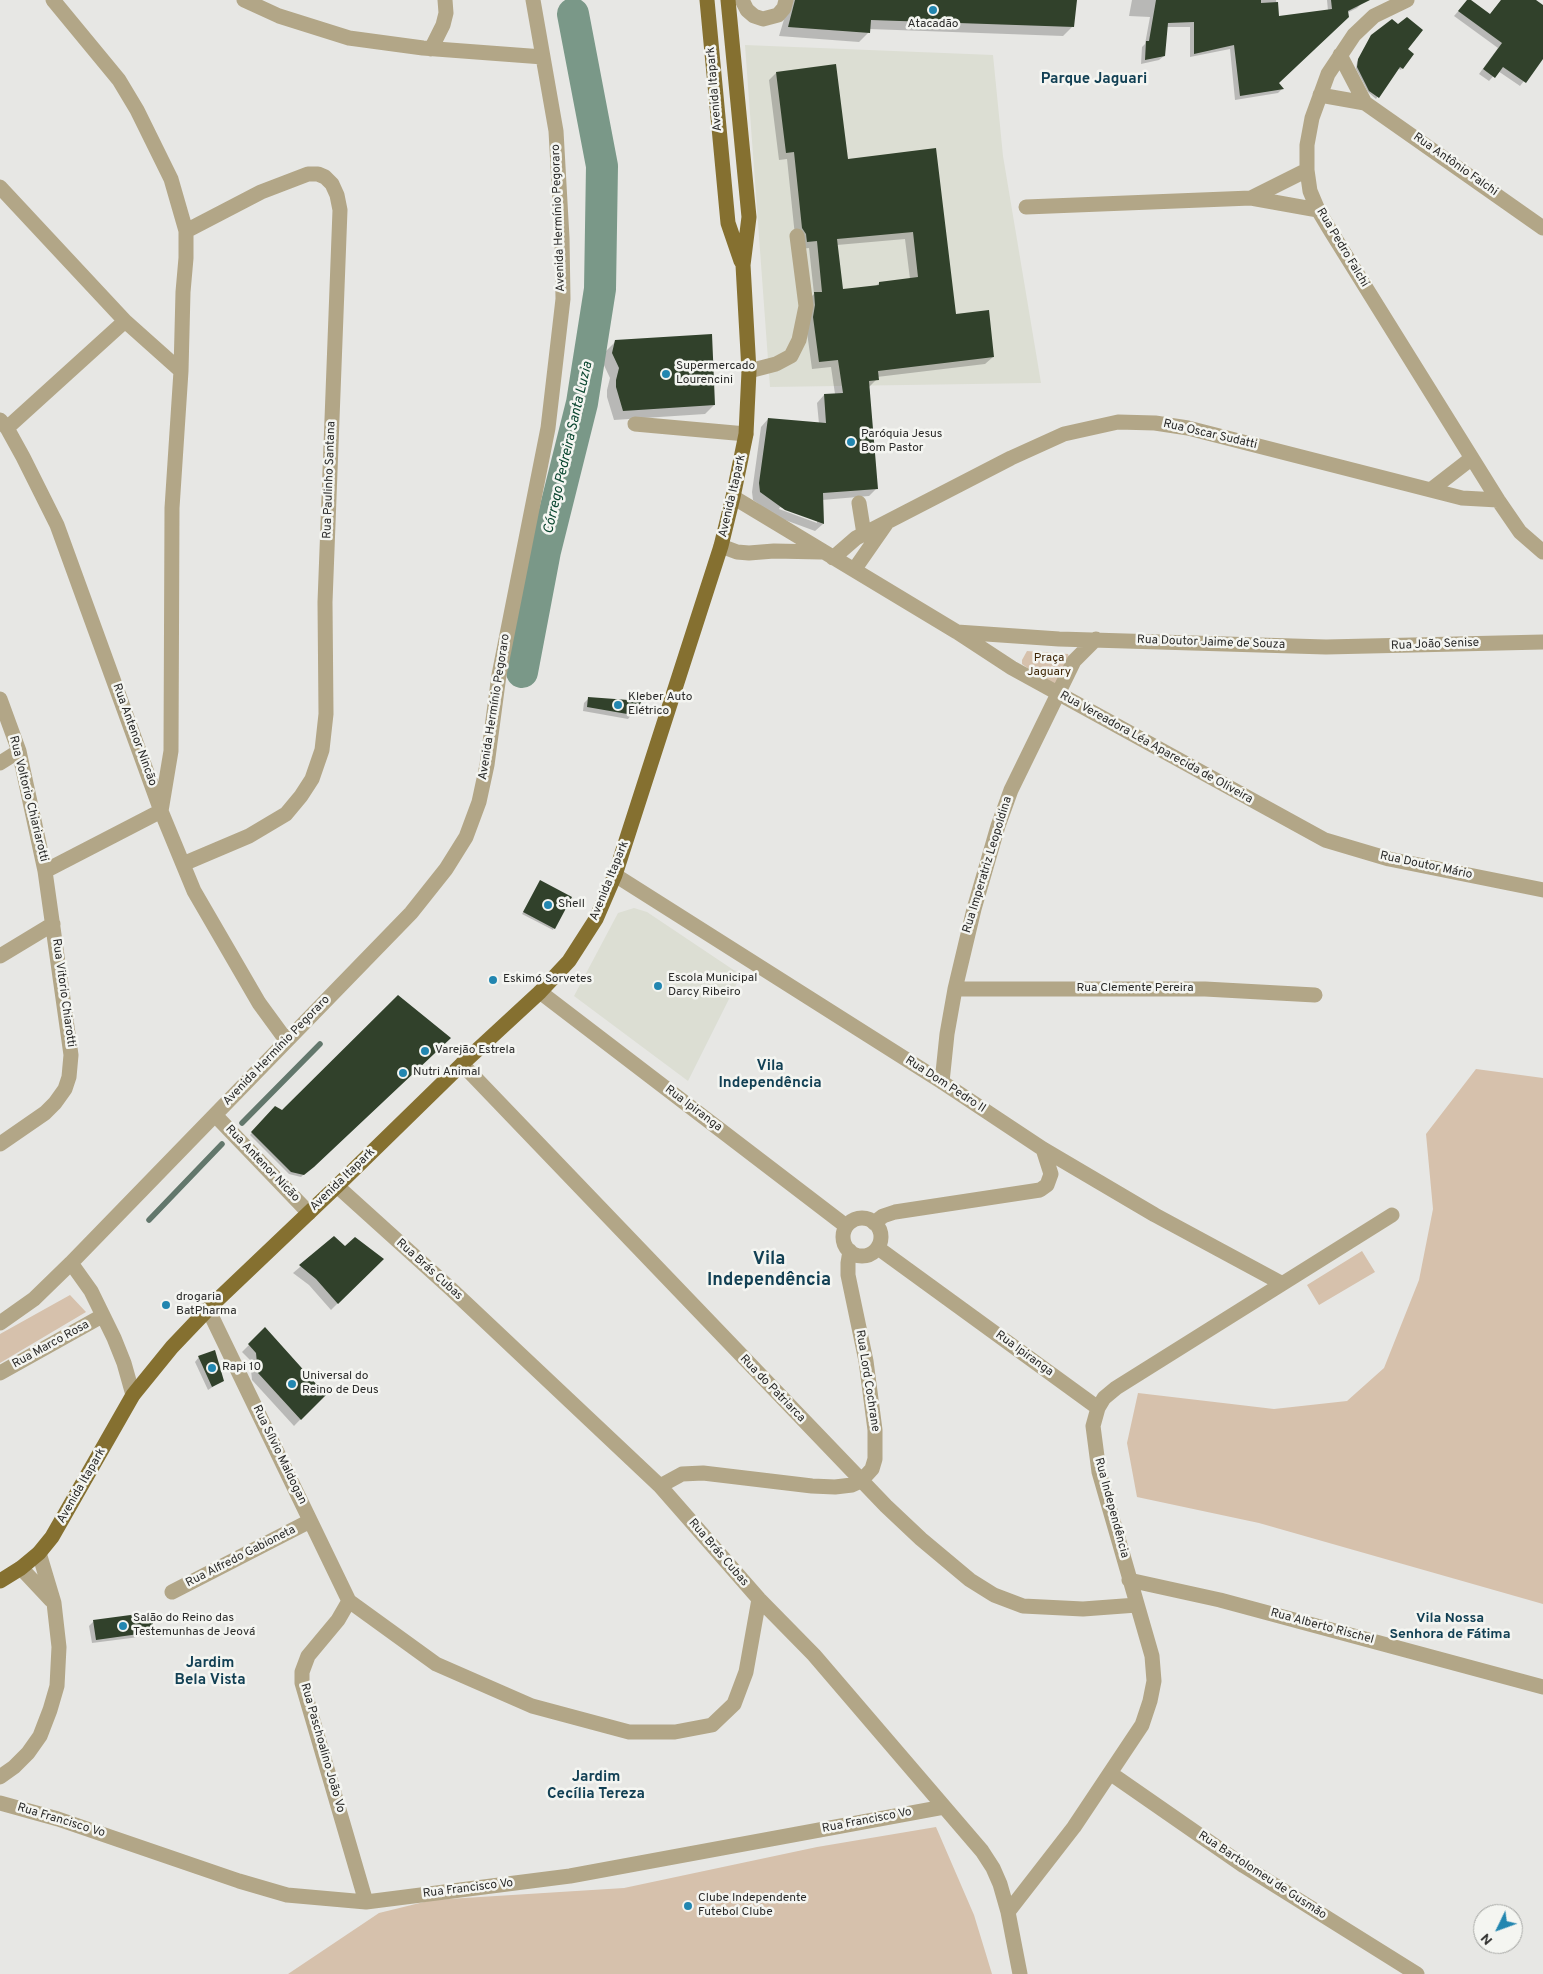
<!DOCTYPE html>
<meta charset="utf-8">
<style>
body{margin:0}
#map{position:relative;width:1543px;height:1974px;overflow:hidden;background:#e7e7e4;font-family:Overpass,sans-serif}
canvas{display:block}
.north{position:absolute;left:1473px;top:1904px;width:50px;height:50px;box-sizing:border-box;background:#f4f5f1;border:1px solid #a3a4a1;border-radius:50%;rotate:228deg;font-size:14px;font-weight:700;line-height:20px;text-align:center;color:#2a2a29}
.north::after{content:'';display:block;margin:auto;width:18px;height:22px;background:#2286b0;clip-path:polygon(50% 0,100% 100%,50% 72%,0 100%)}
</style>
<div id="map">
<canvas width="1543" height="1974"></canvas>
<div class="north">N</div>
</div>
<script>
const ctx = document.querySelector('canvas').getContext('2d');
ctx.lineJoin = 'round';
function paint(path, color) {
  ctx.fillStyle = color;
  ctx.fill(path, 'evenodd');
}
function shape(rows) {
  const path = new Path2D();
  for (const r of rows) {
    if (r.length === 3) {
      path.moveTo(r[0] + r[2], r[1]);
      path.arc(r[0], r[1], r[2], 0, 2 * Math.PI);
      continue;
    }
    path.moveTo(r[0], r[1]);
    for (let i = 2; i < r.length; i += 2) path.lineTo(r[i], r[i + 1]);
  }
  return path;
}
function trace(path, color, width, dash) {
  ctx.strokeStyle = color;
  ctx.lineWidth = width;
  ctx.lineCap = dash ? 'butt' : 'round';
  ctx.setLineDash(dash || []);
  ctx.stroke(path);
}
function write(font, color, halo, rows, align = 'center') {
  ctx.font = font + ' Overpass,sans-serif';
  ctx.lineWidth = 5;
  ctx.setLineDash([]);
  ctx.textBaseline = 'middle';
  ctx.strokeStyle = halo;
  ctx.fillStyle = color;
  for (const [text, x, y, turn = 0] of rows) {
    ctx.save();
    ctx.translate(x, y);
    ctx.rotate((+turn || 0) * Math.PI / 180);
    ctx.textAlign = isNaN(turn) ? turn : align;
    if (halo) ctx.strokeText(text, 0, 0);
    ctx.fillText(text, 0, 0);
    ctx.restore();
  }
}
paint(shape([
 [745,45,993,55,1003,156,1041,383,770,387],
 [634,908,647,912,741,975,688,1081,574,996,618,913]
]), '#dcded3');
paint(shape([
 [1027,651,1068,654,1069,657,1056,684,1049,684,1022,664,1022,660],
 [1476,1069,1543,1078,1543,1604,1259,1523,1137,1497,1127,1443,1138,1393,1274,1409,1347,1401,1384,1368,1419,1280,1433,1209,1426,1134],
 [1362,1251,1375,1272,1319,1305,1307,1285],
 [70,1295,86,1312,0,1363,0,1334],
 [936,1827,974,1915,992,1974,288,1974,379,1913,432,1900,624,1888,817,1847]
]), '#d6c1ac');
paint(shape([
 [785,0,1075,0,1072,27,1063,36,869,29,868,33,859,42,779,36,786,13],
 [1132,0,1276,0,1278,17,1328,11,1327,0,1365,0,1357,8,1347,13,1278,83,1282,89,1278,93,1235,100,1230,49,1190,57,1190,27,1166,27,1164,56,1159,60,1141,64,1142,47,1145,44,1150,17,1129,16],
 [1468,0,1490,15,1501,0,1533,0,1543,7,1543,57,1520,86,1498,71,1489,81,1479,74,1498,48,1454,16],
 [1371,36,1406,50,1402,68,1401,70,1397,68,1376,99,1368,92,1356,69,1357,62],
 [776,73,847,160,935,150,955,316,993,357,985,364,877,377,877,379,869,387,876,489,869,496,822,500,823,524,815,531,777,517,753,500,752,492,761,427,768,419,819,424,817,403,824,395,835,394,831,367,812,369,806,325,807,301,814,294,809,248,800,249,795,236,787,159,779,160,769,80],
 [905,239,910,279,879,283,876,286,841,290,837,245],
 [780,507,817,520,817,523,779,509],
 [616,341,714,405,705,414,614,420,607,397,607,390,610,378,603,363,606,351],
 [588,699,632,714,628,719,583,711,584,703],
 [540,882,554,928,553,930,522,914],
 [449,1038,301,1177,289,1174,250,1135,275,1108,282,1112],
 [334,1238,345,1247,382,1259,331,1310,309,1285,293,1273],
 [265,1329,324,1395,294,1426,252,1380,250,1360,242,1352],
 [199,1357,223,1380,208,1390,195,1362],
 [151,1614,152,1632,147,1636,92,1643,89,1626,93,1622]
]), '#0003');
trace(shape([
 [242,1123,320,1044],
 [149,1220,222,1144]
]), '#62776c', 5.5);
trace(shape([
 [522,672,545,551,582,403,600,289,602,166,573,14]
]), '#7a9888', 32);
paint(shape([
 [795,0,1077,0,1074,27,871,20,870,33,788,27],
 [1156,0,1261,0,1261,3,1278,2,1279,16,1332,9,1331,0,1370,0,1348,11,1349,17,1279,83,1284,89,1240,96,1234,45,1194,54,1194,22,1168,23,1165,56,1145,60,1146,41,1149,41],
 [1467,0,1471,0,1490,14,1501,0,1536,0,1543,5,1543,59,1526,83,1503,67,1495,78,1483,69,1502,43,1458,11],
 [1407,17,1423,30,1408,49,1414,54,1403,69,1400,67,1379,98,1369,91,1357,67,1358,59,1371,35,1392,19,1398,24],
 [836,64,848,159,936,148,956,314,989,310,994,357,878,371,879,380,869,381,878,489,823,493,824,524,785,510,760,492,759,483,768,418,826,423,824,394,843,393,838,360,819,362,813,317,815,305,814,292,822,292,817,241,807,242,806,234,802,228,794,152,786,153,776,72],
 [913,232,918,277,879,282,879,285,843,289,837,239],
 [712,334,715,405,623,411,616,387,616,380,619,368,612,353,615,340],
 [588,697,642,701,633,715,587,707],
 [540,880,572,897,555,929,523,912],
 [398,995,451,1038,314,1167,304,1175,291,1172,251,1132,275,1106,282,1110],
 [334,1236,345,1246,355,1237,384,1259,338,1304,316,1279,299,1265],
 [265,1327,326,1395,301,1420,258,1373,256,1353,248,1344],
 [215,1350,224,1381,212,1387,198,1356],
 [153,1612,153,1632,96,1640,93,1620]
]), '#31412b');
trace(shape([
 [53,0,119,80,137,110,171,179,186,231,186,258,183,292,181,371,172,508,171,751,161,811],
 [244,0,279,16,349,38,423,48,543,57],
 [742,0,747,10,754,16,763,19,778,15,784,8,786,0],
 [1407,0,1374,16,1354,35,1328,74,1312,118,1307,145,1307,170,1310,191,1318,210,1330,230,1498,500,1520,532,1543,552],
 [431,49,443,25,446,13,445,0],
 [1340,55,1365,103],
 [1320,95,1365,103,1543,228],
 [0,187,125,321,181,371],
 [1251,198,1307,170],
 [1026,207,1251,198,1318,210],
 [749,371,776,364,791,356,799,340,806,306,797,236],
 [0,420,7,428,23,457,57,525,161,811,194,891,259,1003,286,1040],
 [635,424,746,434],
 [7,428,125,321],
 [1432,489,1472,458],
 [733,497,957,632,1012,668,1325,840,1389,859,1543,890],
 [859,503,864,534],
 [721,546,737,552,749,553,774,551,821,552],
 [833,558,856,538,1011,458,1064,434,1118,422,1155,423,1188,428,1462,498,1498,500],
 [854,570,886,524],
 [957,632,1059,639,1326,647,1543,642],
 [0,699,19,751,45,871,71,1055,69,1077,65,1089,55,1103,45,1113,0,1144],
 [0,763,19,751],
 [183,864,249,836,286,814,301,796,312,779,322,750,326,714,325,602,340,210,337,195,332,184,325,177,318,174,308,174,261,192,186,231],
 [45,871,161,811],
 [615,875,942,1082,1043,1149,1155,1215,1281,1283],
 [0,956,53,924],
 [955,989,1205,989,1315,995],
 [540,992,846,1226],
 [462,1064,886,1506,921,1539,970,1580,994,1595,1023,1606,1083,1609,1137,1605],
 [942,1082,947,1034,955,989,974,909,998,826,1011,790,1074,661,1096,639],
 [215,1115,309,1213],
 [337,1186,451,1289,660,1486,759,1599,814,1655,982,1851,993,1868,1000,1884,1008,1912,1020,1974],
 [862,1237,19],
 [874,1223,883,1216,895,1212,1040,1190,1047,1185,1051,1174,1043,1149],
 [878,1248,1098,1408],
 [71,1263,411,913,446,869,466,837,479,802,487,765,499,675,548,428,563,299,562,238,556,131,533,0],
 [208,1309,349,1601],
 [0,1323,34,1299,71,1263,91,1291,114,1338,124,1363,133,1395],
 [0,1373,102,1316],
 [660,1486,682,1474,703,1473,812,1486,835,1487,852,1485,861,1481,872,1469,875,1459,875,1430,866,1361,848,1275,848,1263,850,1251],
 [21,1568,51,1600],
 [1129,1580,1220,1600,1543,1687],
 [172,1592,310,1521],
 [1110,1773,1244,1866,1417,1974],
 [0,1777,14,1767,28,1753,40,1736,50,1710,57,1686,59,1647,54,1603,39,1553],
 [0,1803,58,1819,239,1881,287,1895,366,1902,570,1876,944,1807],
 [366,1902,302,1683,302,1672,308,1656,338,1620,349,1601,436,1664,532,1706,629,1732,675,1732,712,1725,734,1704,746,1672,759,1599],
 [1008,1912,1074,1827,1142,1725,1150,1701,1154,1681,1152,1656,1099,1472,1093,1426,1098,1408,1104,1398,1116,1388,1392,1215]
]), '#b2a687', 15);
trace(shape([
 [707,0,728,223,741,261],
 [0,1581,21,1568,39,1553,52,1537,133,1395,172,1347,213,1304,337,1186,462,1064,540,992,569,961,596,919,615,875,721,546,733,497,746,434,749,371,743,265,749,217,728,0]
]), '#857030', 15);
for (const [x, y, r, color] of [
 [933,10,5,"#2286b0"],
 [666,374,5,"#2286b0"],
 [851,442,5,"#2286b0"],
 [618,705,5,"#2286b0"],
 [548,905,5,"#2286b0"],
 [493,980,5,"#2286b0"],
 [658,986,5,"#2286b0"],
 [425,1051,5,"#2286b0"],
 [403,1073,5,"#2286b0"],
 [166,1305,5,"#2286b0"],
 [212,1368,5,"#2286b0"],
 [292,1384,5,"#2286b0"],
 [123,1626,5,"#2286b0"],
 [688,1906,5,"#2286b0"]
]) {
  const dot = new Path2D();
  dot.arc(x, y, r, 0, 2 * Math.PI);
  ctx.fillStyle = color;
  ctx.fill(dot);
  trace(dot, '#f4f5f1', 2);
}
write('12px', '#2a2a29', '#f4f5f1', [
 ["Atacadão",933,25,"center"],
 ["Supermercado",676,367],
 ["Lourencini",676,381],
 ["Paróquia Jesus",861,435],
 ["Bom Pastor",861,449],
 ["Kleber Auto",628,698],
 ["Elétrico",628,712],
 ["Shell",558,905],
 ["Escola Municipal",668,979],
 ["Darcy Ribeiro",668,993],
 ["Eskimó Sorvetes",503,980],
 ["Varejão Estrela",435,1051],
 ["Nutri Animal",413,1073],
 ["drogaria",176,1298],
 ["BatPharma",176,1312],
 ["Rapi 10",222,1368],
 ["Universal do",302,1377],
 ["Reino de Deus",302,1391],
 ["Salão do Reino das",133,1619],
 ["Testemunhas de Jeová",133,1633],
 ["Clube Independente",698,1899],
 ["Futebol Clube",698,1913]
], 'left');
write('12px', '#2a2a29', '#f4f5f1', [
 ["Avenida Itapark",715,89,-95],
 ["Rua Antônio Falchi",1455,165,35],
 ["Avenida Hermínio Pegoraro",559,218,-92],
 ["Rua Pedro Falchi",1342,248,59],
 ["Rua Oscar Sudatti",1210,435,13],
 ["Rua Paulinho Santana",330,480,-88],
 ["Avenida Itapark",733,496,-77],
 ["Rua Doutor Jaime de Souza",1211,643,2],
 ["Rua João Senise",1435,645,-2],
 ["Avenida Hermínio Pegoraro",495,707,-81],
 ["Rua Antenor Nincão",134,735,70],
 ["Rua Vereadora Léa Aparecida de Oliveira",1156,748,29],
 ["Rua Voltorio Chiariarotti",28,799,76],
 ["Rua Imperatriz Leopoldina",988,865,-73],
 ["Rua Doutor Mário",1426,866,12],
 ["Avenida Itapark",610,881,-68],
 ["Rua Clemente Pereira",1135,989],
 ["Rua Vitorio Chiarotti",63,993,82],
 ["Avenida Hermínio Pegoraro",277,1051,-46],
 ["Rua Dom Pedro II",945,1085,33],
 ["Rua Ipiranga",693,1109,37],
 ["Rua Antenor Nicão",262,1164,46],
 ["Avenida Itapark",343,1180,-44],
 ["Rua Brás Cubas",429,1270,42],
 ["Rua Marco Rosa",51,1345,-29],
 ["Rua Ipiranga",1024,1354,36],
 ["Rua Lord Cochrane",867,1381,81],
 ["Rua do Patriarca",772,1389,46],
 ["Rua Sílvio Maldogan",279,1455,64],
 ["Avenida Itapark",82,1486,-60],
 ["Rua Independência",1111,1508,75],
 ["Rua Brás Cubas",718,1553,49],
 ["Rua Alfredo Gabioneta",241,1557,-27],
 ["Rua Alberto Rischel",1322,1627,15],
 ["Rua Paschoalino João Vo",322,1748,74],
 ["Rua Francisco Vo",61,1821,17],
 ["Rua Francisco Vo",867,1821,-11],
 ["Rua Bartolomeu de Gusmão",1262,1876,33],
 ["Rua Francisco Vo",468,1889,-7]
]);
write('12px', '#3e2505', '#f4f5f1', [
 ["Praça",1049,659],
 ["Jaguary",1049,673]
]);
write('italic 14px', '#08452e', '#f4f5f1', [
 ["Córrego Pedreira Santa Luzia",569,448,-77]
]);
write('bold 14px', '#124054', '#f4f5f1', [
 ["Vila Nossa",1450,1619],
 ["Senhora de Fátima",1450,1635]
]);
write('bold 15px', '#124054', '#f4f5f1', [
 ["Parque Jaguari",1094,80],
 ["Vila",770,1067],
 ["Independência",770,1084],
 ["Jardim",210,1664],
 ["Bela Vista",210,1681],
 ["Jardim",596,1778],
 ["Cecília Tereza",596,1795]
]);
write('bold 18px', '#124054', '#f4f5f1', [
 ["Vila",769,1260],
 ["Independência",769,1281]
]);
</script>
